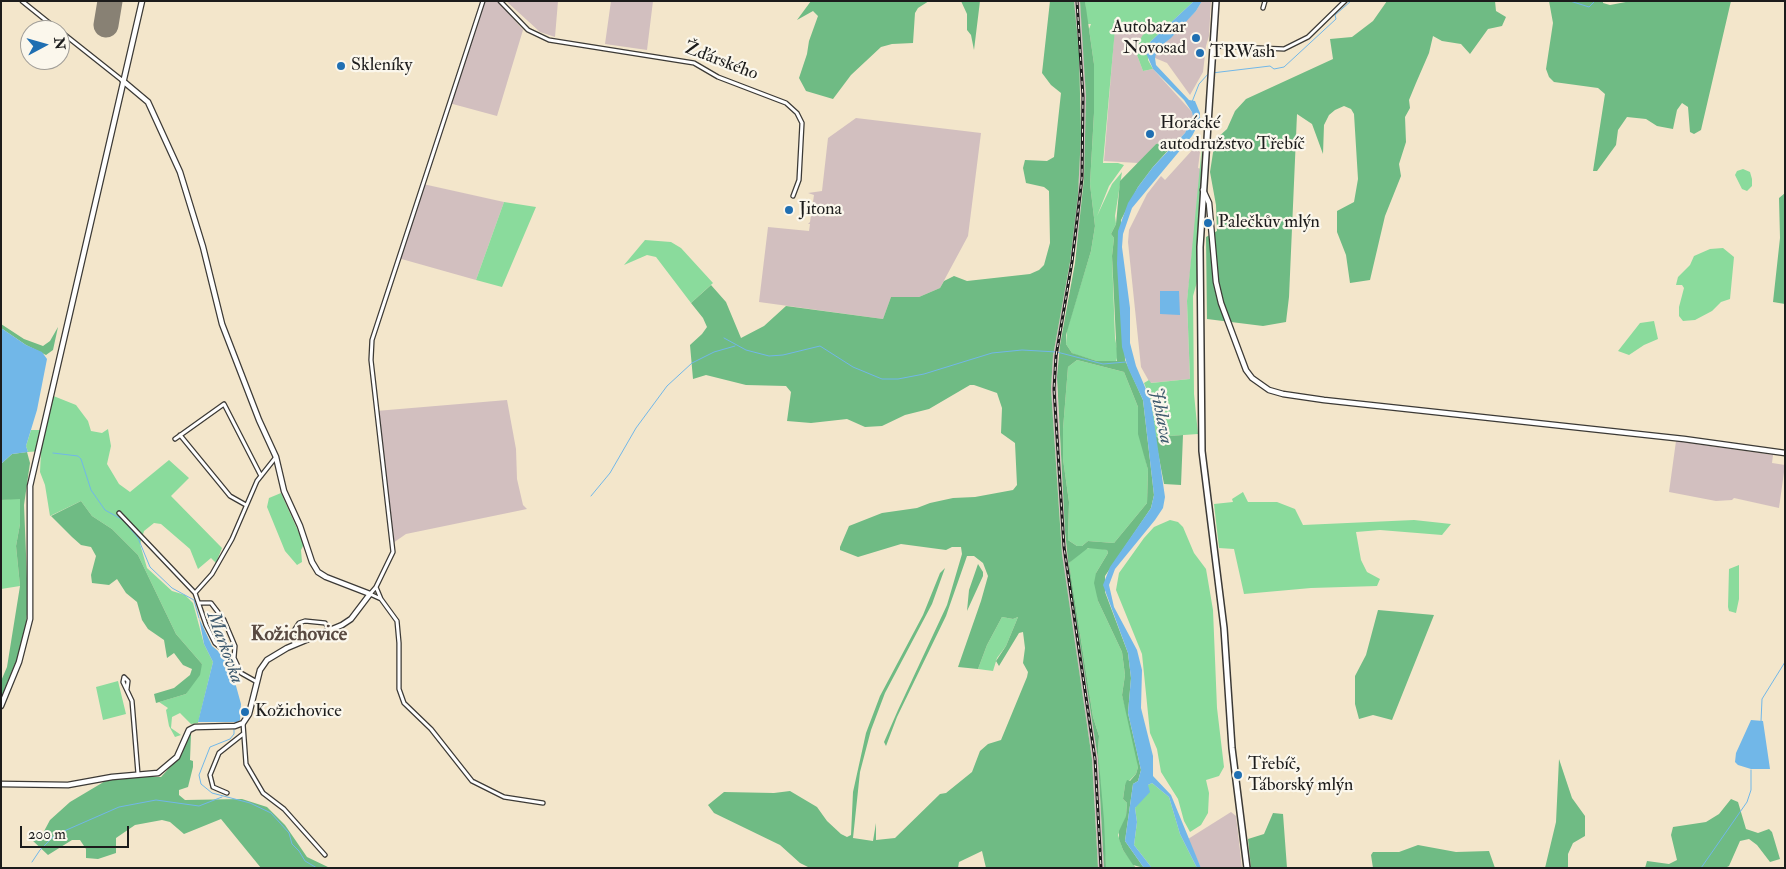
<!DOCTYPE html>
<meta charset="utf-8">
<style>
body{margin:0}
#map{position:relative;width:1786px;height:869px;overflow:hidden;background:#f3e6cb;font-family:"IM FELL Double Pica",serif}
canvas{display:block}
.frame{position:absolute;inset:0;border:2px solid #1c1c1c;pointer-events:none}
.north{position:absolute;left:20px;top:20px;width:50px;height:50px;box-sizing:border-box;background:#fbf7ec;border:1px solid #a29f99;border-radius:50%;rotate:84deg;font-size:14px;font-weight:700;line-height:20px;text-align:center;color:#1c1c1c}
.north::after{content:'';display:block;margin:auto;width:18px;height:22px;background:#1f6fb2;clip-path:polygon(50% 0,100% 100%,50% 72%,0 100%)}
.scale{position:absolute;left:20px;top:826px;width:109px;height:22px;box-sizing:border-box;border:2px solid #1c1c1c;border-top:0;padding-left:6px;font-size:15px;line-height:18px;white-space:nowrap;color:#1c1c1c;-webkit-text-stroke:4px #fbf7ec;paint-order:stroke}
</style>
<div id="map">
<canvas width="1786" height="869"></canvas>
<div class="frame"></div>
<div class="north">N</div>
<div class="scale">200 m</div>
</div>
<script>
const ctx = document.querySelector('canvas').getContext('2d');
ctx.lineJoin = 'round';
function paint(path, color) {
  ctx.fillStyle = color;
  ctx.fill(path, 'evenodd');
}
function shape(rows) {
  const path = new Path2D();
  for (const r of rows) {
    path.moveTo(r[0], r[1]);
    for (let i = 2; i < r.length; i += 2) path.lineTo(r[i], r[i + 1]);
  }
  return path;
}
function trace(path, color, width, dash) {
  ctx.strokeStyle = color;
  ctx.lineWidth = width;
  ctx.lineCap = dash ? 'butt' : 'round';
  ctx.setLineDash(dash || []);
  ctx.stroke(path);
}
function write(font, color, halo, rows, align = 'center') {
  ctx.font = font + ' "IM FELL Double Pica",serif';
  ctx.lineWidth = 4.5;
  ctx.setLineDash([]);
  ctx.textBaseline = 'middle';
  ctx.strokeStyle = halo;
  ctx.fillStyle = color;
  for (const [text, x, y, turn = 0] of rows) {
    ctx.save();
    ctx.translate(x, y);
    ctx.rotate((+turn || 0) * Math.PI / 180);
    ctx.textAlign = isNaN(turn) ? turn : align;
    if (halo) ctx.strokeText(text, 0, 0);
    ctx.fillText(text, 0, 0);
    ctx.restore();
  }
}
paint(shape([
 [483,1,498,1,523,30,497,116,449,103],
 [506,1,558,1,555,37,540,32],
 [611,1,653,1,647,50,605,44],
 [1074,1,1080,1,1083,34,1086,97,1085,157,1079,228,1058,356,1057,389,1066,547,1098,759,1104,868,1098,868,1092,759,1063,565,1051,389,1053,356,1070,262,1079,178,1081,98],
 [1202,1,1211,1,1209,36,1206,46,1203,72,1190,95,1167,63,1155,58,1155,53,1196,11],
 [1115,25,1149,27,1139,41,1137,55,1143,71,1153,69,1192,112,1193,117,1185,133,1172,146,1166,142,1156,144,1138,163,1104,161],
 [856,118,981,133,968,236,940,288,919,297,891,297,883,319,759,302,768,227,809,231,810,224,808,224,810,222,814,195,808,193,822,191,828,138],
 [1195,147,1200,152,1198,168,1201,169,1187,301,1190,379,1150,383,1141,367,1128,242,1129,230,1147,194,1161,176,1165,180],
 [423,184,504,202,476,280,398,258],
 [507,400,516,449,517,479,523,505,527,509,406,534,393,543,376,411],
 [1676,441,1773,455,1772,463,1785,465,1779,508,1734,498,1732,500,1716,501,1669,492],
 [1231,812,1236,816,1242,868,1201,868,1188,839]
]), '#d2bfbf');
paint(shape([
 [1085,1,1194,1,1150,42,1148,60,1153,69,1143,71,1137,55,1139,41,1148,27,1113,26,1115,29,1103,163,1118,163,1124,165,1109,186,1097,216,1112,184,1122,172,1115,216,1116,224,1111,234,1114,238,1112,256,1115,338,1118,354,1116,362,1097,361,1077,355,1072,353,1066,344,1067,330,1091,251,1095,226,1090,184,1094,113,1094,64,1089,29,1091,24,1087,24],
 [1202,145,1197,282,1193,296,1194,394,1198,434,1155,437,1151,401,1144,383,1149,380,1151,383,1190,379,1187,301],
 [1743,169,1750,172,1752,179,1752,186,1747,191,1742,189,1735,175,1737,171],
 [504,202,536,207,502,287,476,280],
 [645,240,671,242,681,248,713,283,691,303,656,257,647,255,624,265],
 [1723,248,1734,257,1730,299,1721,302,1712,311,1695,320,1683,321,1679,316,1679,307,1684,288,1682,285,1676,285,1678,277,1690,265,1694,256,1710,249],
 [1654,321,1658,339,1644,345,1629,355,1618,351,1640,323],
 [1077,360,1124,372,1138,407,1138,428,1148,470,1147,503,1114,543,1088,541,1082,546,1077,546,1068,540,1069,502,1063,459,1063,429,1068,367],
 [51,395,76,405,88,421,91,431,102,433,108,429,111,446,107,464,119,484,130,492,169,460,189,478,171,496,222,548,216,563,211,558,198,569,190,549,161,524,154,523,144,531,140,544,147,568,172,591,185,595,193,603,204,644,213,662,198,723,191,724,180,713,172,717,171,728,181,735,175,737,169,726,166,710,168,708,159,702,186,694,202,664,176,634,138,555,112,529,92,516,81,501,50,516,45,485,40,472,41,451,28,452,26,446,31,430,43,430],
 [1243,492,1248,502,1277,502,1295,509,1303,525,1414,520,1451,524,1442,535,1380,530,1356,532,1361,560,1367,572,1380,579,1377,586,1311,588,1244,594,1234,549,1219,548,1214,504,1233,502,1232,499],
 [281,493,304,544,301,550,302,562,297,565,285,551,267,507,269,498],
 [20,498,20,524,16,546,20,586,1,589,1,500],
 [1170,520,1178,522,1183,527,1194,553,1206,569,1213,610,1217,708,1224,767,1219,776,1206,780,1209,793,1208,813,1201,825,1190,832,1184,821,1178,799,1161,772,1157,749,1150,733,1142,654,1116,590,1119,573,1144,538,1154,527],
 [1095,547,1107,550,1108,553,1096,573,1098,601,1122,652,1125,675,1122,695,1137,752,1138,767,1136,774,1125,785,1123,799,1127,803,1126,817,1118,835,1123,850,1136,868,1106,868,1098,751,1099,736,1093,717,1069,563,1084,549],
 [1739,565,1739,599,1736,613,1729,611,1728,607,1729,569],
 [1002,617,1013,619,1018,617,1006,646,997,658,993,671,978,669,987,645],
 [118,681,126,714,103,720,96,687],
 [1152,783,1169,797,1180,834,1197,868,1152,868,1134,845,1137,822,1135,808,1148,785]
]), '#8adb9c');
paint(shape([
 [811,1,929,1,918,8,915,13,913,43,892,44,881,47,851,75,833,99,806,91,799,78,807,54,809,41,818,16,813,11,797,20],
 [961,1,980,1,974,50,971,35,967,30,967,14],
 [1050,1,1074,1,1079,53,1081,134,1078,195,1070,262,1053,356,1051,389,1062,554,1092,759,1098,868,986,868,982,851,959,862,958,868,810,868,800,863,780,845,714,813,708,805,724,792,774,793,790,791,817,807,827,821,841,834,847,837,851,835,853,792,866,733,880,696,923,615,940,573,945,568,932,604,885,693,871,730,860,772,853,838,873,841,876,823,876,840,895,838,940,794,946,793,972,772,980,751,988,744,1001,740,1027,677,1028,672,1023,663,1025,648,1023,632,1019,633,999,666,996,661,1006,646,1018,617,1013,619,1002,617,987,645,978,669,958,667,981,601,988,576,983,563,974,556,967,556,946,616,897,717,886,746,884,742,898,710,947,605,962,554,961,547,952,547,946,550,901,544,858,557,840,550,840,547,849,526,882,513,917,508,930,503,953,498,975,497,1013,490,1017,485,1015,443,1001,433,1002,408,997,393,974,385,970,385,929,409,905,415,882,426,865,427,847,419,811,423,787,421,791,392,786,386,746,385,706,375,693,379,690,345,702,334,707,327,703,318,691,303,711,285,726,302,741,338,764,326,786,306,883,319,891,297,919,297,940,288,944,281,954,276,967,281,1030,274,1039,270,1044,265,1050,243,1049,191,1044,187,1026,183,1023,168,1025,160,1047,161,1054,157,1061,93,1051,85,1042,73],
 [1080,1,1085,1,1094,64,1094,113,1090,184,1095,226,1091,251,1066,335,1066,344,1072,353,1097,361,1117,361,1112,256,1114,238,1111,234,1116,224,1120,181,1156,144,1166,142,1172,146,1153,167,1138,187,1121,220,1125,360,1143,400,1154,495,1151,508,1105,576,1105,592,1128,653,1131,678,1128,713,1141,770,1138,781,1133,784,1125,841,1144,868,1133,865,1123,850,1119,839,1119,831,1126,816,1127,803,1123,799,1125,785,1127,780,1130,781,1136,774,1138,767,1122,695,1125,675,1122,652,1098,601,1094,583,1096,573,1108,553,1107,550,1088,548,1069,563,1093,717,1099,736,1098,751,1104,820,1106,868,1104,868,1098,759,1070,580,1065,531,1057,377,1060,345,1075,263,1084,178,1086,97],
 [1077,360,1124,372,1138,407,1138,434,1148,470,1147,503,1114,543,1088,541,1082,546,1077,546,1068,540,1069,502,1063,459,1063,429,1068,367],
 [1387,1,1495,1,1496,11,1506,17,1502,26,1488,29,1470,54,1461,44,1442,41,1433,36,1429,53,1416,83,1409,100,1410,108,1405,117,1406,142,1399,164,1401,176,1385,216,1370,280,1350,283,1346,255,1337,232,1337,211,1354,202,1358,179,1354,114,1351,109,1344,106,1335,110,1329,115,1324,125,1323,154,1312,124,1297,114,1289,297,1286,322,1263,326,1207,319,1206,237,1217,231,1216,205,1210,172,1215,140,1227,129,1235,111,1246,99,1333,59,1330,39,1352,37,1373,21],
 [1549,1,1603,1,1603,3,1610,5,1631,1,1731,1,1701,130,1694,134,1690,132,1688,107,1682,103,1677,110,1673,129,1657,126,1646,119,1627,117,1618,130,1616,145,1597,171,1593,171,1605,94,1598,88,1554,82,1549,77,1546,69,1553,23],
 [1785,193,1785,304,1773,302,1780,238,1779,198],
 [1,324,24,339,43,346,50,341,58,327,53,350,46,355,26,345,1,328],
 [1183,435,1181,485,1164,484,1155,437],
 [27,452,30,463,24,505,28,603,26,625,21,649,1,698,1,681,7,667,20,586,16,546,20,524,20,499,1,500,1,464,12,454],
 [81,501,92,516,112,529,138,555,176,634,202,664,200,675,186,694,156,703,154,694,174,688,190,675,192,669,183,665,174,653,167,658,164,640,148,629,142,620,137,602,126,593,117,579,109,585,92,583,91,575,96,556,91,547,81,545,72,537,51,516],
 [978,564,983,572,983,576,967,611,969,590],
 [1378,610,1434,615,1392,720,1373,715,1359,719,1355,704,1355,676,1366,655],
 [187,733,191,734,190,760,193,761,193,767,188,787,179,790,179,795,185,800,242,799,267,807,285,825,307,857,330,868,261,868,221,819,184,834,170,822,162,820,135,825,116,838,116,853,98,859,86,858,86,849,80,840,72,840,48,855,32,840,42,835,50,820,70,802,112,777,161,777,182,754],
 [1559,759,1572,798,1585,816,1585,836,1573,843,1568,854,1568,868,1545,868,1556,822],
 [1731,799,1738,802,1746,829,1758,833,1769,829,1772,832,1780,859,1770,862,1757,845,1749,839,1740,841,1729,866,1725,868,1645,868,1647,861,1669,864,1677,860,1671,835,1673,827,1706,822,1719,814],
 [1273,813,1283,814,1287,868,1251,868,1248,839,1264,834],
 [1418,845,1456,852,1489,851,1495,868,1373,868,1371,855,1373,852,1399,852]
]), '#6fbb84');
paint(shape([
 [1194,1,1202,1,1196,11,1171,38,1157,49,1155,58,1156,65,1189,100,1195,101,1200,113,1200,121,1192,136,1132,208,1123,234,1122,247,1130,308,1130,343,1136,366,1151,401,1165,497,1163,508,1155,520,1115,569,1109,585,1114,607,1137,650,1142,670,1141,708,1153,756,1153,776,1171,795,1201,868,1197,868,1180,834,1169,797,1152,783,1148,785,1150,792,1135,808,1137,822,1134,845,1152,868,1144,868,1125,841,1133,784,1138,781,1141,770,1128,713,1131,678,1128,653,1103,585,1110,567,1151,508,1154,495,1143,400,1128,368,1122,347,1117,264,1118,231,1128,203,1138,187,1153,167,1185,133,1193,117,1192,112,1184,100,1153,69,1146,53,1150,42],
 [1160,291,1179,291,1180,315,1160,314],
 [1,328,26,345,42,352,47,359,37,410,26,446,28,452,12,454,1,464],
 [199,618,212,646,224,656,230,664,241,704,240,720,237,722,198,722,213,662,204,644],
 [1751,720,1763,721,1770,769,1751,769,1738,765,1735,762,1736,753]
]), '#71b7e8');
trace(shape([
 [1570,1,1589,7,1595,1],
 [1212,73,1270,66,1274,69,1284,67,1336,19,1335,15,1351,1],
 [1192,102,1199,84,1209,73],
 [724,338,746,350,769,356,783,355,820,346,853,367,882,379,898,379,924,374,992,353,1022,350,1057,352,1103,364,1126,362],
 [53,453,78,456,81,459,91,490,105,510,123,520,138,538,150,567,172,588,194,600,199,618],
 [591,496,610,473,636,428,667,386,692,363,714,352,735,346],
 [1761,722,1762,699,1785,662],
 [234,728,234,734,230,739,210,747,199,775,201,784,212,793,250,803,271,813,289,833,292,844,299,851,305,861,317,868],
 [32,862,40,850,55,835,119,807,156,800,199,806,222,797],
 [1701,868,1747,802,1751,790,1751,770]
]), '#71b7e8', 1);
trace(shape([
 [106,25,110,1]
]), '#888174', 25);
const minor = shape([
 [22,1,58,30],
 [483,1,372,340,371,360,393,552,376,587,370,594,381,599,397,621,399,643,399,689,404,703,431,729,472,781,504,797,543,803],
 [500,1,528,30,549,40,694,63,718,77,786,103,797,113,802,123,799,180,793,196],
 [1263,8,1265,1],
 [60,31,123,81],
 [1214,46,1284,49,1308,37,1345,1],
 [180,435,230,496,246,505],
 [175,439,224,404,261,476],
 [119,513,195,593,206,625,215,643,234,658,241,673,257,682],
 [376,587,381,599],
 [195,593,212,574,232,539,257,481,276,457],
 [199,603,211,603,224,620,235,646,234,658],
 [294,644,293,632,299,623,305,621,325,623,331,631],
 [127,689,128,681,124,677,123,682,132,701,138,774],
 [243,723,246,764,263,793,284,809,325,855],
 [227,793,213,787,210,775,219,753,243,734]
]);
const tertiary = shape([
 [1203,190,1209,203,1216,282,1221,303,1246,370,1252,378,1269,390,1283,394,1324,400,1684,439,1785,453],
 [1,784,68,785,112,777,158,773,177,757,189,730,195,727,235,726,243,723,249,714,260,670,267,660,287,648,342,625,351,619,370,594,326,577,318,572,312,562,300,526,284,491,276,457,259,420,222,324,203,247,180,172,148,102,123,81]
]);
const secondary = shape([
 [1,706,19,662,30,619,30,486,142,1]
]);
const primary = shape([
 [1216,1,1200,247,1202,451,1224,628,1232,748,1247,868]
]);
trace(minor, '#3c3a36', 5.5);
trace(tertiary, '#3c3a36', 7);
trace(secondary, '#3c3a36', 7);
trace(primary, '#3c3a36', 8);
trace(minor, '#fff', 3);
trace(tertiary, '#fff', 4.5);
trace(secondary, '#fff', 4.5);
trace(primary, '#fff', 5);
const rail = shape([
 [1077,1,1083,97,1082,178,1072,262,1056,356,1054,389,1064,547,1095,759,1101,868]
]);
trace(rail, '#1c1c1c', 3);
trace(rail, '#fbf7ec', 1, [4]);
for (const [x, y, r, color] of [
 [1196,38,5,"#1f6fb2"],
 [1200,53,5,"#1f6fb2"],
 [341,66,5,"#1f6fb2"],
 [1150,134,5,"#1f6fb2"],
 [789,210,5,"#1f6fb2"],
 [1208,223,5,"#1f6fb2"],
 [245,712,5,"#1f6fb2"],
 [1238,775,5,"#1f6fb2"]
]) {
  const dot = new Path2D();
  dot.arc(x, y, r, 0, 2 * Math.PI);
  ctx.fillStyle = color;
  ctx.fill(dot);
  trace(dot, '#fbf7ec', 2);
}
write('18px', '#1c1c1c', '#fbf7ec', [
 ["Autobazar",1186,28,"right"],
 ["Novosad",1186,49,"right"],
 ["TRWash",1210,53],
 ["Skleníky",351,66],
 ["Horácké",1160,124],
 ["autodružstvo Třebíč",1160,145],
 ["Jitona",799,210],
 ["Palečkův mlýn",1218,223],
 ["Kožichovice",255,712],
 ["Třebíč,",1248,765],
 ["Táborský mlýn",1248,786]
], 'left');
write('18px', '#1c1c1c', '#fbf7ec', [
 ["Žďárského",721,62,21]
]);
write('italic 19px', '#3e5a6e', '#fbf7ec', [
 ["Jihlava",1160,416,79],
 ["Markovka",224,648,70]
]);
write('bold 20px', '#594a42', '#fbf7ec', [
 ["Kožichovice",299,636]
]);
</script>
